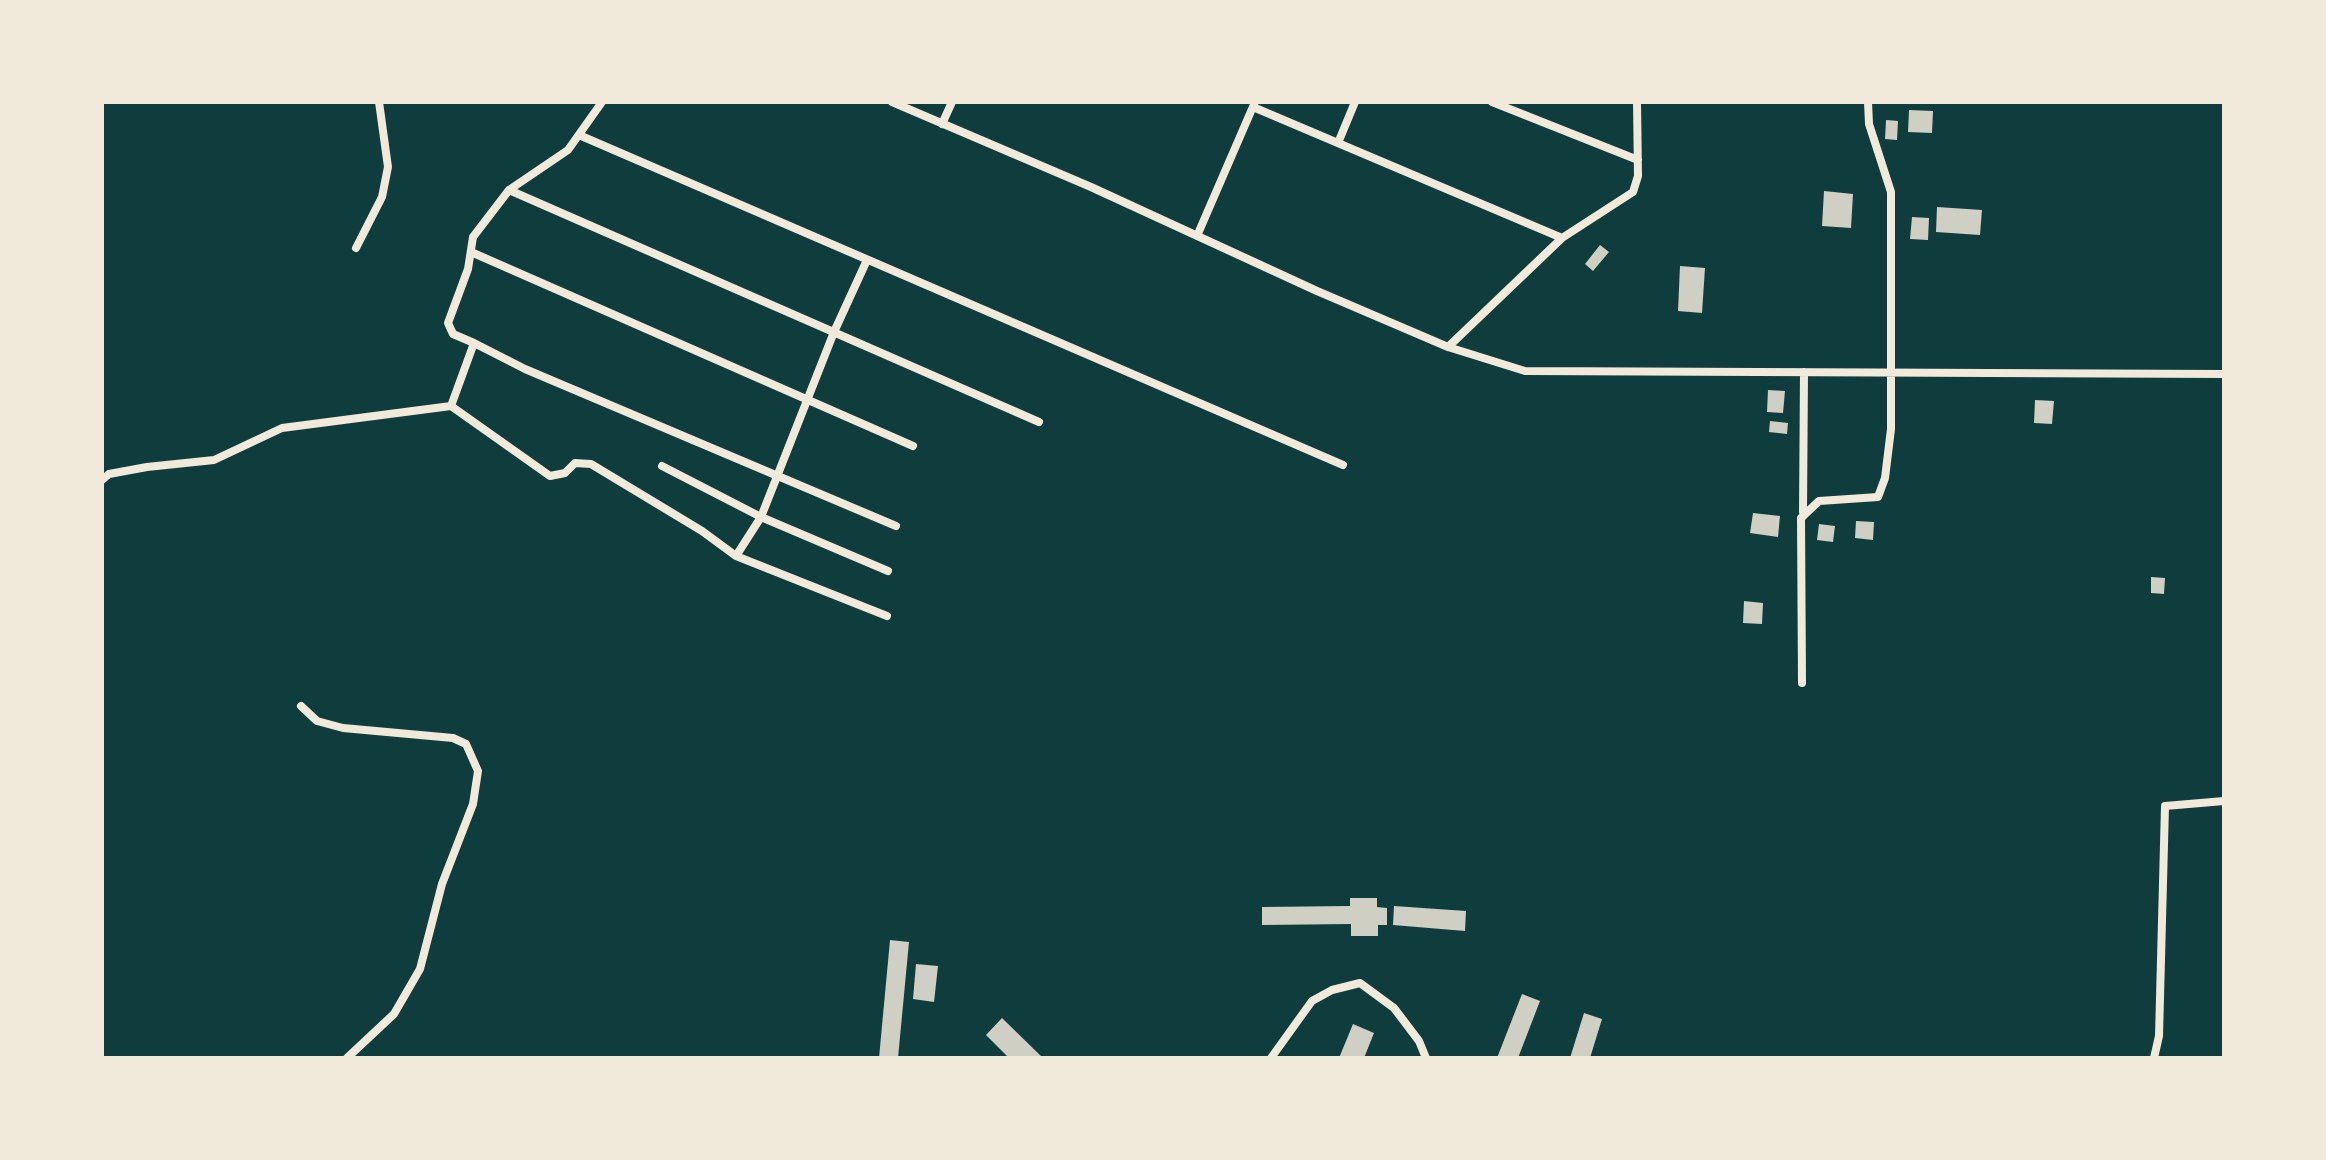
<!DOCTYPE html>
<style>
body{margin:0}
#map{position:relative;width:2326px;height:1160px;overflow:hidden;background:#0f3d3e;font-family:"Sofia Sans Condensed",sans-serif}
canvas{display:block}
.frame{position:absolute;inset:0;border:104px solid #f1e9da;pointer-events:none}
</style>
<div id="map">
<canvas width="2326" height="1160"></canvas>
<div class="frame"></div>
</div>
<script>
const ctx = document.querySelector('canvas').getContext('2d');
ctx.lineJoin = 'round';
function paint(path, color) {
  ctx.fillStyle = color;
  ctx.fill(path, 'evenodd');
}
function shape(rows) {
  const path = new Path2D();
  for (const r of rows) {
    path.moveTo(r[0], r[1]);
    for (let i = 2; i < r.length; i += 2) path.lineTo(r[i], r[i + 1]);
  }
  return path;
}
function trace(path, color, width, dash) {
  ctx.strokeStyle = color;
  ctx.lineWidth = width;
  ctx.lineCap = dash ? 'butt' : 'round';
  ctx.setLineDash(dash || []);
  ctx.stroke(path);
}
paint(shape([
 [1909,110,1933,111,1932,133,1908,132],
 [1886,120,1898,121,1897,140,1885,139],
 [1824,191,1853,194,1851,228,1822,226],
 [1937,207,1982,210,1980,235,1936,232],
 [1912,217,1929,218,1928,240,1910,239],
 [1600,245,1609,252,1593,271,1585,264],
 [1680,266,1705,268,1702,313,1678,311],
 [1768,390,1785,391,1783,413,1767,412],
 [2035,400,2054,401,2052,424,2034,423],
 [1770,421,1788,423,1787,434,1769,432],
 [1753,513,1780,516,1778,537,1750,533],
 [1856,521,1874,522,1873,540,1855,538],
 [1819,524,1835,526,1833,542,1817,540],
 [2151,577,2165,578,2164,594,2151,593],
 [1744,601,1763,603,1762,624,1743,623],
 [1350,898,1377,898,1377,907,1387,908,1387,925,1378,925,1378,936,1351,936,1351,924,1262,925,1262,907,1350,906],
 [1394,906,1466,911,1465,931,1393,925],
 [890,940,909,942,898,1058,879,1058],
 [916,964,938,966,934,1002,913,999],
 [1522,994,1540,1001,1518,1058,1497,1058],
 [1584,1013,1602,1019,1590,1058,1570,1058],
 [1002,1018,1043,1058,1009,1058,986,1035],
 [1353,1024,1374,1033,1364,1058,1339,1058]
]), '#cfcfc3');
trace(shape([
 [892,102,1091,187,1317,291,1448,347,1525,371,2224,374],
 [1492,102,1638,160],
 [1253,107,1562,238],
 [942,124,952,102],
 [579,135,1343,465],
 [1338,143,1355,102],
 [509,190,1039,422],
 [1197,236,1255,102],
 [356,248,382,197,388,167,379,102],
 [471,252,913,446],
 [474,343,525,369,896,526],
 [1448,347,1562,238,1633,192,1638,176,1637,102],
 [451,406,550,476,565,473,575,463,591,464,702,531,736,556,887,616],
 [662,466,761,517,888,571],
 [102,480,109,474,147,467,214,460,282,428,451,406,474,343,453,334,448,323,468,269,473,237,509,190,568,150,602,102],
 [1803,512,1804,372],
 [736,556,761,517,834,332,867,260],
 [1802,683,1801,518,1819,501,1878,497,1885,478,1891,429,1891,192,1869,124,1868,102],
 [301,706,317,721,343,728,453,738,466,744,478,771,473,804,442,884,420,969,394,1014,347,1058],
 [1271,1058,1312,1001,1332,990,1360,983,1394,1008,1419,1041,1426,1058],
 [2154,1058,2159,1036,2165,806,2224,801]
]), '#f1e9da', 8);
</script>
